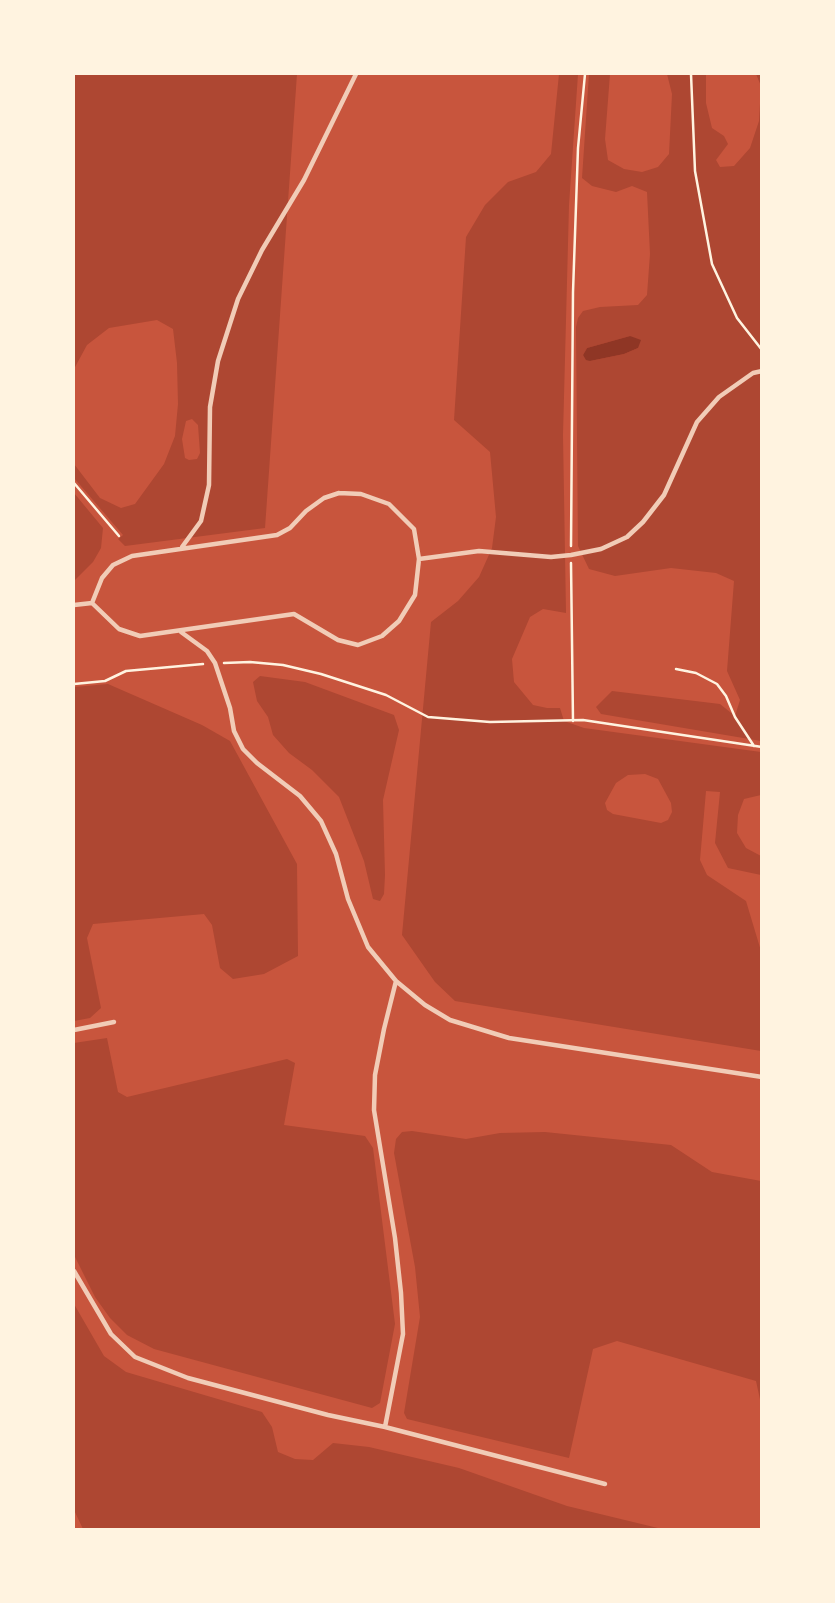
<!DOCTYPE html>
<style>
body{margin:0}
#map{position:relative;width:835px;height:1603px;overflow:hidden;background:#c8553d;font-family:"Alegreya Sans",sans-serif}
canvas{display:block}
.frame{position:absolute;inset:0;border:75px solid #fff3e0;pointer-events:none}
</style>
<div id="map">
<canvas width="835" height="1603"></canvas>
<div class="frame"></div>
</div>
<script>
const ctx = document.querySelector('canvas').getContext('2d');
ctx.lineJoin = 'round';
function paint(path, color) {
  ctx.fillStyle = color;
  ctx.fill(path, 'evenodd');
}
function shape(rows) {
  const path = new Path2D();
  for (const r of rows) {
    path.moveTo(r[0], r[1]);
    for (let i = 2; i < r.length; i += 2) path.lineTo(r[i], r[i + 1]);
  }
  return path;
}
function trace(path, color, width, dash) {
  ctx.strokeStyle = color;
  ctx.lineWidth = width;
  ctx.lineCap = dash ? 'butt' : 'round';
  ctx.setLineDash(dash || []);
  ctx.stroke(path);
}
paint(shape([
 [74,74,297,74,265,528,125,546,118,539,123,535,74,478,74,464,100,498,121,508,135,504,164,464,175,436,178,404,177,363,173,329,157,320,109,328,87,345,74,369],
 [192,419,198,425,200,453,197,459,189,460,185,458,182,439,186,421],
 [559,74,578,74,569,205,563,435,566,613,543,609,530,617,512,659,514,682,533,705,547,708,560,708,564,721,584,728,761,752,761,795,744,799,738,815,737,833,746,848,761,856,761,875,728,868,715,843,720,792,706,791,700,860,707,875,746,901,761,951,761,1051,455,1001,435,982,402,935,431,622,458,601,479,577,492,548,496,517,490,452,454,420,466,237,485,205,508,182,536,172,551,154],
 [645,774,658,779,671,803,672,812,668,820,661,823,613,814,607,810,605,803,616,783,628,775],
 [589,74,610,74,605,139,608,160,624,169,642,172,658,167,669,154,672,94,667,74,706,74,706,103,712,128,724,136,728,144,716,160,720,167,734,166,750,148,759,121,761,86,756,74,761,74,761,741,601,714,596,707,612,691,720,704,735,716,740,700,727,671,734,581,716,573,671,568,615,576,589,569,578,546,576,327,578,318,583,311,600,307,638,305,647,295,650,254,647,192,632,186,616,192,592,186,582,178],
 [630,336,638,348,624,354,590,361,583,355,587,348],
 [74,493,103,528,101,548,93,562,74,581],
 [260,676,305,682,394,715,399,730,383,800,385,875,384,894,380,901,373,899,364,861,339,797,312,770,289,753,273,735,268,717,257,701,253,682],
 [108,684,202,725,230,741,297,864,298,956,264,974,233,979,220,968,212,925,204,914,93,924,87,938,101,1008,90,1018,74,1021,74,687],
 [107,1038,118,1092,127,1097,287,1059,295,1063,284,1125,365,1136,373,1148,395,1324,380,1403,372,1408,154,1349,127,1335,110,1318,95,1297,74,1255,74,1043],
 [412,1131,466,1139,500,1133,545,1132,671,1145,712,1172,761,1181,761,1404,756,1381,617,1341,593,1349,569,1458,407,1419,404,1413,420,1317,415,1267,394,1153,396,1139,402,1132],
 [74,1304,104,1356,126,1372,262,1412,272,1427,278,1452,295,1459,313,1460,333,1443,369,1447,459,1468,567,1506,662,1529,83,1529,74,1510]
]), '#ae4732');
paint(shape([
 [630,336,641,340,638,348,624,354,590,361,586,360,583,355,587,348]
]), '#8f3625');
trace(shape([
 [691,74,695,171,712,264,737,318,762,350],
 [74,483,119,536],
 [571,546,573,292,578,148,585,74],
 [571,563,573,721],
 [224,663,250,662,283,665,321,674,386,695,428,717,490,722,583,720,762,747],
 [676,669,696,673,717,684,726,696,735,717,754,746],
 [74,684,105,681,126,671,203,664]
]), '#fff3e0', 2.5);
trace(shape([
 [339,493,361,494,389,504,414,529,419,559,415,595,399,621,382,636,358,645,338,640,294,614,140,636,119,629,92,603,102,578,113,565,132,556,277,535,290,528,306,511,324,498,339,493],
 [182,547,201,521,209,485,210,407,218,361,238,299,262,250,304,180,356,74],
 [419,559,479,551,551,557,571,555,601,549,627,537,643,522,664,495,697,422,719,397,753,373,762,371],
 [74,605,92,603],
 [181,632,207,651,215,663,230,708,234,731,243,749,257,763,300,796,321,821,336,854,348,899,368,947,396,981,425,1005,450,1020,509,1038,762,1077],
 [74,1030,114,1022],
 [74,1271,111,1334,135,1357,188,1378,328,1415,385,1427,605,1484],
 [385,1427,403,1334,401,1293,395,1238,374,1110,375,1075,384,1029,396,981]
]), '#f1ccb7', 4.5);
</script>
